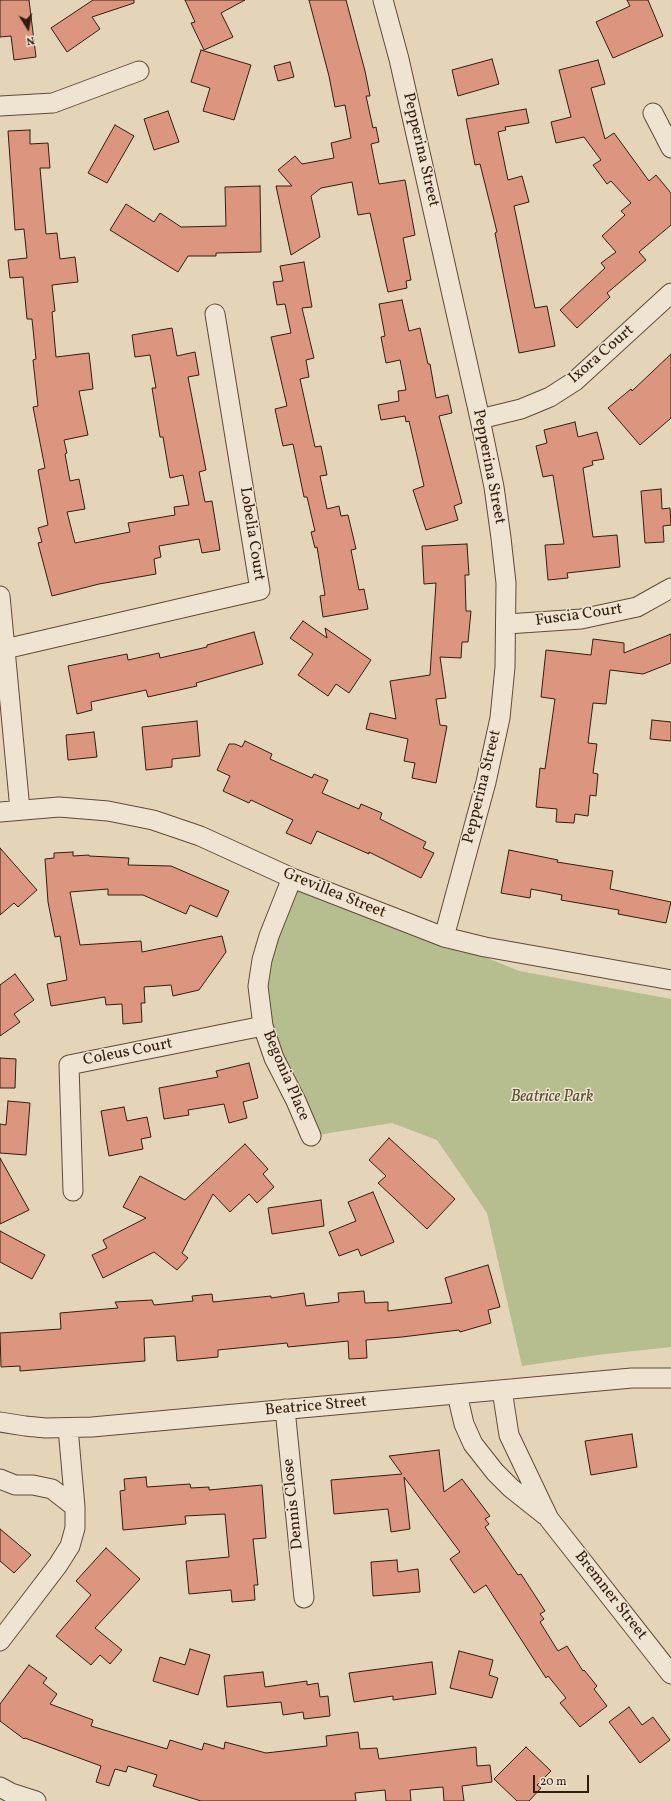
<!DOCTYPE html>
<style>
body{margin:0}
#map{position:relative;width:671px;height:1801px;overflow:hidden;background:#e5d5b8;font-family:Vollkorn,serif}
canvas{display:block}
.north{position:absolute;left:8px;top:8px;width:40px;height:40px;-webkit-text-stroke:3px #eee4d1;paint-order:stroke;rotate:169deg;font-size:11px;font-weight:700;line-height:16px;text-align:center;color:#341c0d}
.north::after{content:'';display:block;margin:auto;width:14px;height:18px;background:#341c0d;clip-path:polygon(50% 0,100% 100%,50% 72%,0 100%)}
.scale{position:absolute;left:533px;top:1775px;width:56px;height:18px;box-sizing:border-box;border:2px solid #341c0d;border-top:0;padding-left:5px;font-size:12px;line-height:14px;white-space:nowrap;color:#341c0d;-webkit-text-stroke:3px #eee4d1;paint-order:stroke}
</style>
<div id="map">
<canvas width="671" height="1801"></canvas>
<div class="north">N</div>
<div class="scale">20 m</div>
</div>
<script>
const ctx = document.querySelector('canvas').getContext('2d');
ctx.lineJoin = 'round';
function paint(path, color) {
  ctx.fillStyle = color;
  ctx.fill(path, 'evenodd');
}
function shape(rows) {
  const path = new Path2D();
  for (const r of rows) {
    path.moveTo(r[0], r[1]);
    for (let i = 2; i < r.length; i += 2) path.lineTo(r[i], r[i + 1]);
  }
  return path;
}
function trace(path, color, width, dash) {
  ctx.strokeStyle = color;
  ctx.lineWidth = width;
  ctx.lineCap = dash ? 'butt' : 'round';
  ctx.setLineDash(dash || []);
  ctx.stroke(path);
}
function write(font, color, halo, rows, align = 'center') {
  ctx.font = font + ' Vollkorn,serif';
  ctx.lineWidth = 3;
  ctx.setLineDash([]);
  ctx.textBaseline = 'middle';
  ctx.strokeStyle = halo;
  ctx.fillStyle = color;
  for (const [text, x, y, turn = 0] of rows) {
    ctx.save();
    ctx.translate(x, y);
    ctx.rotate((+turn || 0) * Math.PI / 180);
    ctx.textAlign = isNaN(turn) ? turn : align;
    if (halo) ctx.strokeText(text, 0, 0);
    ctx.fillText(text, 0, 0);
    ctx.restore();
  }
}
paint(shape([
 [285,875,519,971,671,999,671,1347,597,1355,522,1366,487,1213,437,1140,392,1123,311,1136,263,1026,262,960]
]), '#b6bd8e');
const building = shape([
 [0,0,29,0,36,57,14,60,11,36,0,37,0,0],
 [93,0,134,0,134,3,92,17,100,29,67,52,51,28,93,0],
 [185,0,245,0,221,13,233,37,204,50,191,23,195,22,185,0],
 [309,0,346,0,365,71,370,96,366,96,373,128,376,127,379,142,371,144,379,184,405,180,415,235,403,238,411,280,406,281,407,288,388,292,370,213,358,215,352,182,321,188,311,196,320,237,291,255,276,186,292,186,278,170,295,156,302,164,334,158,331,143,351,138,345,105,335,107,329,76,309,0],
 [627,0,648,0,663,36,613,58,596,22,630,6,627,0],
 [201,50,251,65,234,120,203,111,210,88,191,82,201,50],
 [492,59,499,84,458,96,452,70,492,59],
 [598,60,605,84,591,88,605,139,614,133,649,181,656,175,671,193,671,225,639,252,646,260,607,293,610,297,577,328,560,310,605,268,601,263,616,252,602,236,625,215,621,211,631,203,611,181,607,184,593,165,601,160,584,137,556,143,551,122,571,117,559,70,598,60],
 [290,62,294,77,278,81,274,66,290,62],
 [526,109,529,123,505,127,506,130,498,132,508,180,522,176,529,202,514,206,535,308,547,306,555,346,519,353,495,233,497,232,480,164,475,165,466,119,526,109],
 [168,111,179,142,154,150,144,119,168,111],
 [115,125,134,136,107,183,88,173,115,125],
 [30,130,30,144,48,143,50,168,40,168,46,234,57,233,60,259,75,257,78,282,52,285,55,311,52,312,56,357,89,353,93,389,79,391,88,435,64,440,67,453,65,454,70,481,79,479,85,509,67,512,75,543,130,532,128,523,175,515,174,507,189,505,183,475,170,478,163,437,160,437,152,388,156,388,150,355,135,357,132,335,172,328,177,356,195,352,199,375,188,377,206,470,199,472,205,502,212,501,220,550,202,553,199,539,159,546,161,557,154,559,156,574,99,584,52,596,38,543,42,542,38,528,48,525,38,470,45,468,33,407,38,406,33,360,36,359,32,319,27,319,23,277,10,278,8,260,27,258,24,229,15,230,8,131,30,130],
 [260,186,261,252,216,253,216,256,188,256,178,272,110,230,126,204,154,222,160,213,181,227,226,226,225,187,260,186],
 [304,262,312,307,302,308,314,358,306,360,309,377,300,379,315,447,321,446,327,475,320,476,327,509,339,506,341,516,348,515,356,549,351,550,359,590,364,589,368,609,323,617,320,596,325,595,317,547,315,548,311,532,315,531,307,497,304,497,293,444,283,446,275,409,287,406,271,337,291,333,285,304,277,305,273,282,283,281,280,266,304,262],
 [402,300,409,331,420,328,428,364,430,364,436,398,448,395,452,413,439,416,462,503,454,506,458,520,426,530,413,490,424,486,409,421,406,422,405,416,381,420,378,405,399,401,398,391,406,390,400,360,386,363,381,337,385,336,379,304,402,300],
 [671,354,671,418,640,445,608,408,631,389,632,391,671,354],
 [575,422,578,437,597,432,604,459,592,461,593,465,583,468,593,537,617,535,620,567,567,573,568,578,548,580,545,545,564,544,553,475,543,477,536,446,547,443,544,430,575,422],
 [661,489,662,509,670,508,671,525,663,526,664,542,645,543,641,491,661,489],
 [467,544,469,575,465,575,466,611,471,611,468,642,462,642,461,658,440,657,446,698,436,699,440,725,447,726,436,783,412,778,415,763,404,761,408,739,366,729,370,713,396,719,390,681,430,675,436,583,424,584,422,546,467,544],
 [303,621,327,638,325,628,371,660,349,693,336,684,328,696,298,675,313,654,290,638,303,621],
 [254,632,263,664,196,683,197,686,148,697,146,690,91,702,92,710,77,714,68,666,127,654,128,660,159,653,160,658,207,647,207,645,254,632],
 [671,634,671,663,643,674,610,670,606,704,593,703,588,743,597,744,593,773,598,774,596,796,590,795,588,816,575,814,574,823,556,822,557,809,536,807,540,768,545,769,555,699,541,697,546,650,591,655,593,639,624,643,624,653,671,634],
 [652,720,671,722,671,741,650,739,652,720],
 [197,721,200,756,172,759,172,767,146,770,142,727,197,721],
 [94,732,97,757,68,760,66,735,94,732],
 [245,741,272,754,270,759,312,778,314,774,328,780,322,793,359,809,361,804,382,813,380,819,426,842,423,848,434,853,421,878,369,852,369,854,317,831,311,844,286,833,293,820,251,800,249,803,223,791,230,776,217,770,229,744,235,744,242,747,245,741],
 [0,848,37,890,18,907,14,903,0,915,0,848],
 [509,850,558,860,557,862,613,871,610,889,671,902,666,923,618,914,619,910,561,900,562,895,531,889,530,898,501,893,509,850],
 [73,852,73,856,89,855,89,856,129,858,128,865,171,866,229,891,217,917,190,905,186,914,143,895,108,895,108,889,70,892,80,945,141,941,142,952,222,936,226,952,199,990,173,996,171,985,144,987,145,1003,141,1003,142,1022,123,1024,122,1004,106,1005,105,997,51,1006,47,984,67,980,60,936,55,937,48,902,45,859,54,858,54,853,73,852],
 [15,974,34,1000,14,1014,20,1022,0,1036,0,985,15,974],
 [0,1058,16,1059,15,1088,0,1088,0,1058],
 [249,1063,258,1098,243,1102,247,1118,229,1123,224,1104,188,1110,189,1115,164,1119,159,1088,218,1077,216,1071,249,1063],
 [8,1101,30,1103,26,1155,0,1153,0,1124,6,1125,8,1101],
 [124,1107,127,1121,147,1117,151,1137,141,1139,143,1149,109,1156,101,1111,124,1107],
 [389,1138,455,1199,427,1229,378,1183,386,1176,369,1160,389,1138],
 [245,1144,268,1169,263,1174,274,1187,257,1203,249,1194,230,1212,213,1194,182,1253,188,1258,177,1270,154,1252,103,1278,92,1255,107,1248,103,1240,146,1218,123,1207,140,1176,185,1200,245,1144],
 [0,1158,29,1210,0,1224,0,1158],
 [373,1192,394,1242,361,1256,358,1249,339,1256,329,1232,356,1221,348,1202,373,1192],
 [321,1200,324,1226,272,1234,268,1208,321,1200],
 [0,1231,45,1255,32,1279,0,1262,0,1231],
 [488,1265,500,1307,488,1310,491,1323,460,1332,459,1330,402,1337,366,1340,367,1358,349,1359,348,1341,288,1347,287,1343,218,1350,218,1357,177,1361,175,1336,144,1338,145,1361,20,1371,20,1366,1,1367,0,1333,61,1329,60,1313,118,1308,115,1302,152,1300,154,1305,193,1301,192,1296,212,1294,213,1302,271,1296,271,1298,304,1293,306,1306,339,1302,338,1293,364,1291,365,1303,388,1302,388,1311,452,1303,445,1278,488,1265],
 [632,1434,637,1467,591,1475,585,1441,632,1434],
 [439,1450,444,1492,462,1479,490,1516,485,1519,489,1524,485,1527,518,1575,521,1574,545,1611,540,1614,544,1619,540,1622,558,1651,567,1646,583,1671,584,1670,597,1686,594,1689,607,1706,580,1727,560,1703,566,1698,548,1676,546,1678,486,1585,474,1593,450,1559,460,1552,404,1477,410,1529,391,1532,388,1509,334,1514,331,1480,402,1474,389,1456,439,1450],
 [146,1477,147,1487,190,1484,191,1488,209,1487,209,1490,262,1485,266,1538,253,1539,258,1585,254,1585,255,1600,232,1602,231,1590,189,1594,186,1561,229,1557,225,1514,185,1516,186,1524,123,1530,120,1491,125,1490,124,1479,146,1477],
 [0,1529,31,1555,14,1573,0,1561,0,1529],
 [106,1548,140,1579,95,1628,122,1650,110,1664,100,1655,91,1665,56,1636,91,1595,76,1581,106,1548],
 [397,1560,398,1572,418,1569,420,1592,373,1596,371,1562,397,1560],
 [190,1649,210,1655,198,1695,153,1681,160,1657,185,1665,190,1649],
 [459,1651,493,1660,489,1675,498,1678,492,1698,450,1688,459,1651],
 [432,1662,436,1694,393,1700,393,1696,354,1702,349,1673,432,1662],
 [29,1665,47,1678,43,1683,57,1694,50,1704,93,1720,91,1726,167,1749,170,1740,202,1750,204,1743,224,1749,225,1742,266,1753,327,1746,326,1736,358,1732,360,1749,377,1748,379,1759,476,1747,477,1766,490,1765,492,1782,462,1786,464,1801,444,1801,443,1787,410,1790,411,1801,386,1801,385,1790,355,1793,356,1801,201,1801,153,1786,157,1775,128,1766,126,1772,115,1769,109,1786,96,1782,101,1766,25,1738,24,1739,0,1721,0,1704,29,1665],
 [263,1672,265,1687,307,1681,307,1685,318,1683,320,1697,328,1696,330,1716,304,1719,303,1712,283,1715,281,1702,227,1707,224,1676,263,1672],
 [629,1707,642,1725,653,1717,670,1740,640,1763,609,1722,629,1707],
 [526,1747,551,1771,537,1785,541,1788,529,1801,517,1801,494,1779,526,1747]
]);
paint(building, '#dc9680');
trace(building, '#341c0d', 1);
const minor = shape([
 [383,0,399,59,480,419,494,487,501,538,506,583,505,667,500,718,486,782,444,937],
 [0,106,53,103,139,71],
 [653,113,671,148],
 [480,419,521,409,550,397,575,381,671,293],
 [0,596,20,810],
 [507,624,581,619,637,607,671,588],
 [5,649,260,590,215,314],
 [0,812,59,807,108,811,153,820,200,836,292,878,444,937,485,947,671,980],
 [292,878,269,936,262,960,258,986,263,1026,274,1058,296,1101,311,1136],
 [73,1191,69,1065,263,1026],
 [502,1390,509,1435,549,1519,671,1674],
 [457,1394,464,1424,473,1444,495,1472,511,1488,545,1515],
 [285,1409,304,1598],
 [0,1422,25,1426,46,1428,92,1427,632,1378,671,1378],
 [0,1479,15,1485,33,1485,52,1489,75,1507],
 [0,1641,58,1565,70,1546,75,1528,75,1507,68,1428],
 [0,1787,11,1793,36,1801]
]);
trace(minor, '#604a38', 21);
trace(minor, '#eee4d1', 19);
write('16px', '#341c0d', '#eee4d1', [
 ["Pepperina Street",420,150,77],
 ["Ixora Court",602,355,-41],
 ["Pepperina Street",488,467,79],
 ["Lobelia Court",251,534,81],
 ["Fuscia Court",579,616,-8],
 ["Pepperina Street",483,787,-76],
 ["Grevillea Street",334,894,22],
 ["Coleus Court",128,1053,-11],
 ["Begonia Place",285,1076,67],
 ["Beatrice Street",316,1407,-5],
 ["Dennis Close",294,1504,-96],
 ["Bremner Street",610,1596,52]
]);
write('italic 16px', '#5b4c34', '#eee4d1', [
 ["Beatrice Park",552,1098]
]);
</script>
